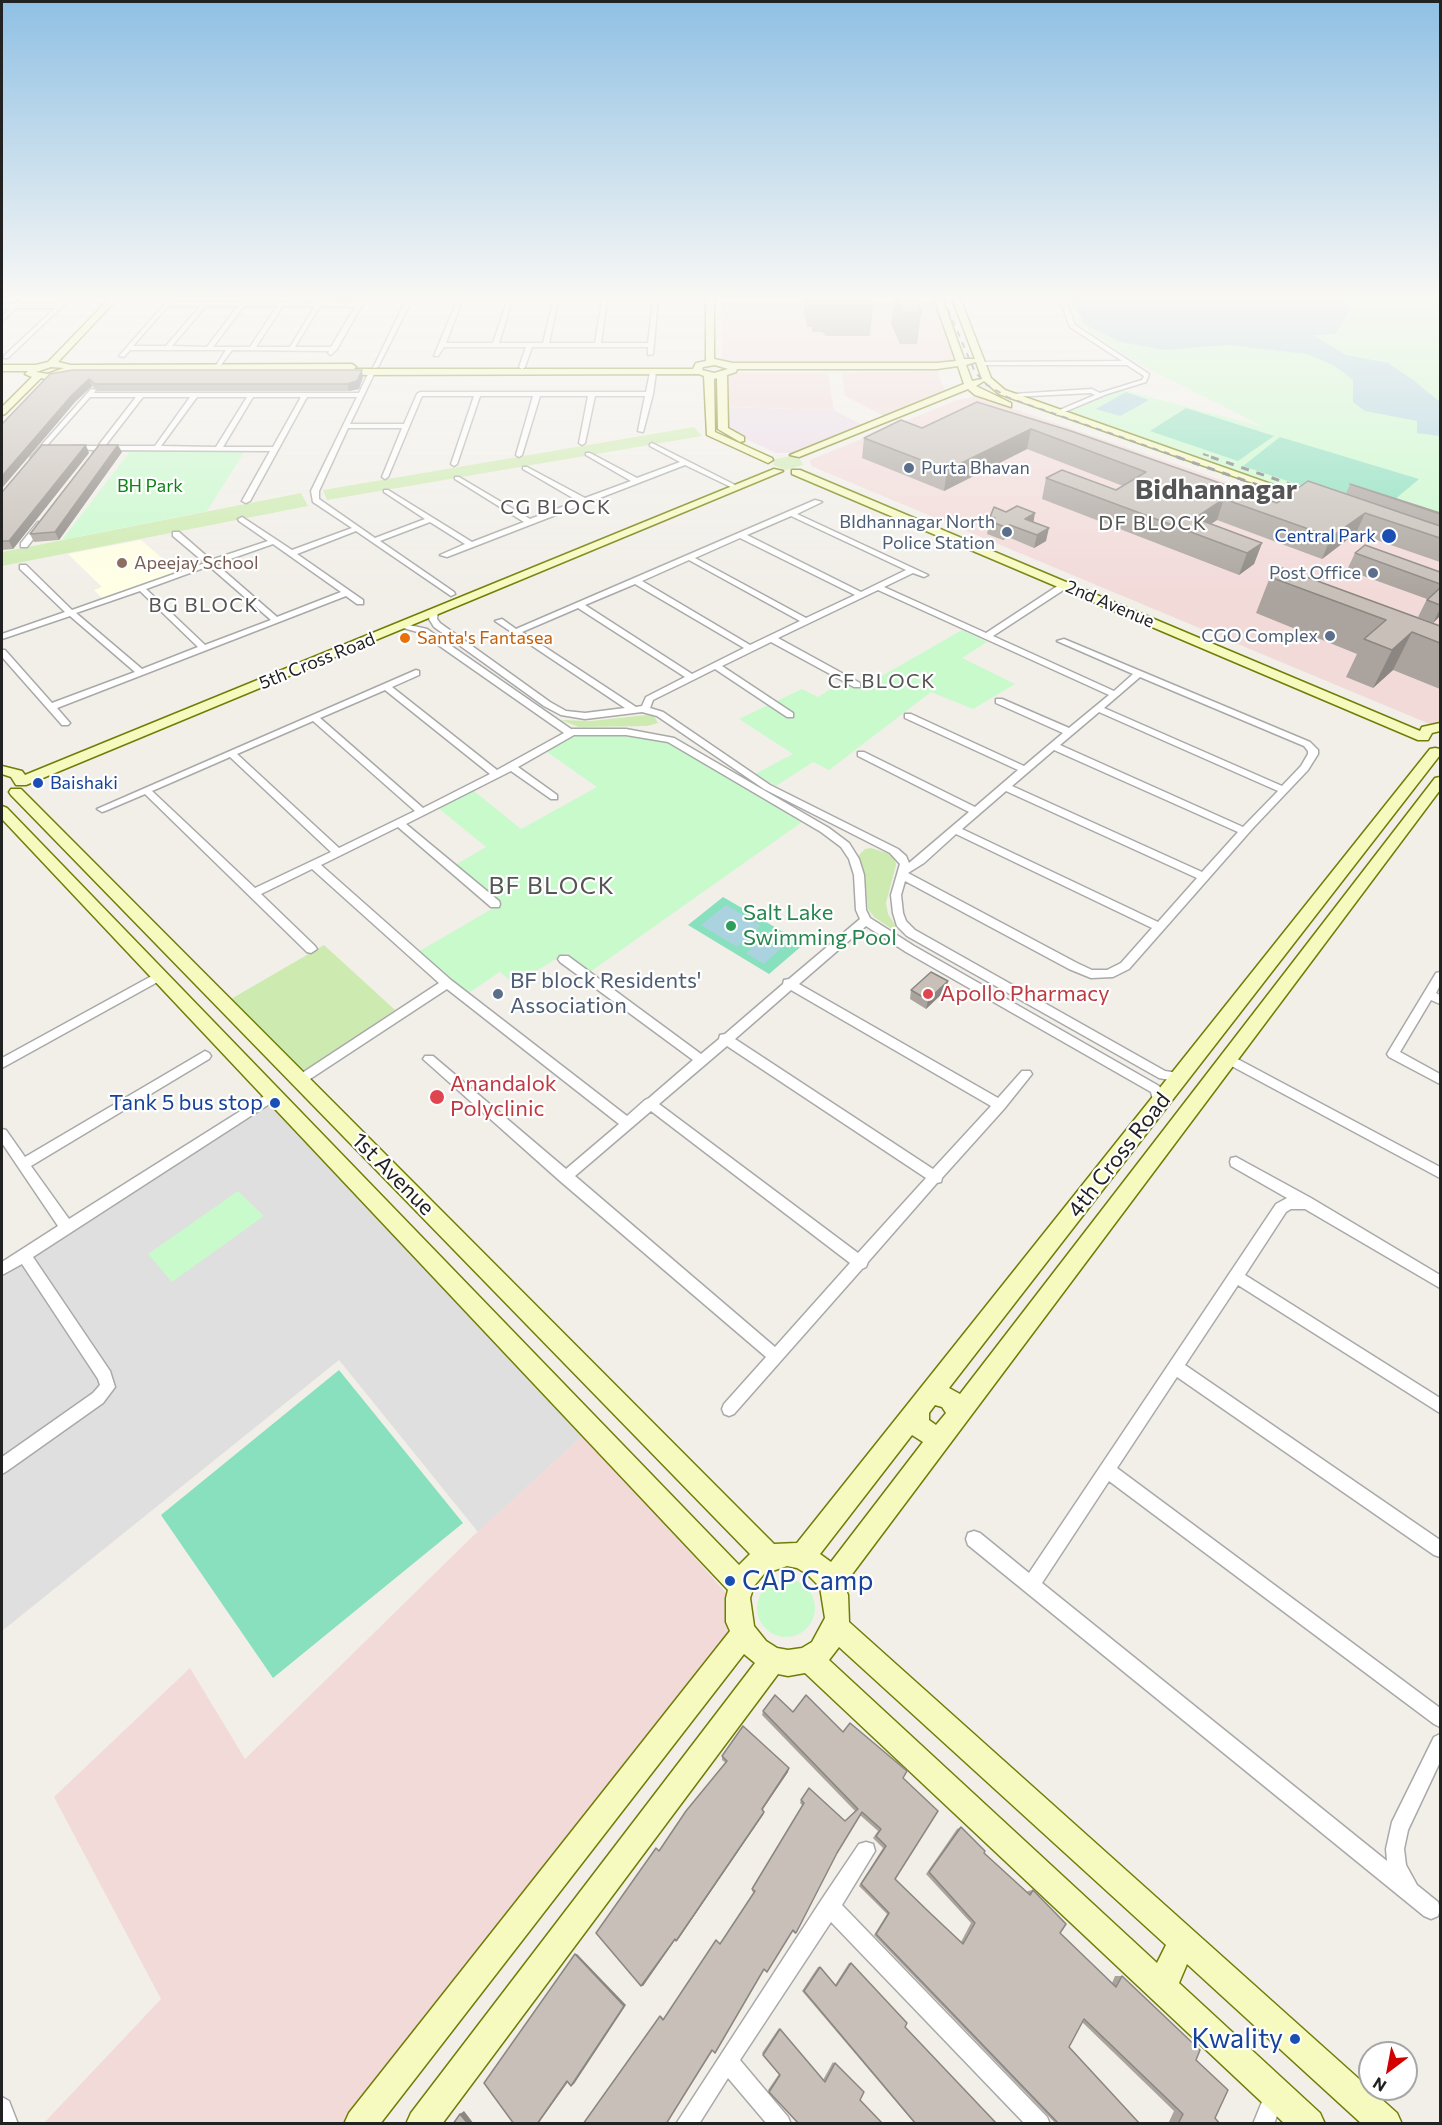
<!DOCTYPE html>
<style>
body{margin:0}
#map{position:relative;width:1442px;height:2125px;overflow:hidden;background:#f2efe9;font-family:Commissioner,sans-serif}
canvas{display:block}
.frame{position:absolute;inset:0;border:3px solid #222;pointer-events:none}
.north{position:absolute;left:1358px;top:2041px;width:60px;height:60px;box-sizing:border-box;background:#fff;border:2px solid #a7a7a7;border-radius:50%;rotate:212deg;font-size:16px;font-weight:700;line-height:24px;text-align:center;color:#222}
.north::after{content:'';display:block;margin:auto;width:21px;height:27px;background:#d40000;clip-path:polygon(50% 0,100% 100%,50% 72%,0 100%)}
</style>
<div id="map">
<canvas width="1442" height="2125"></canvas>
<div class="frame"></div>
<div class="north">N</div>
</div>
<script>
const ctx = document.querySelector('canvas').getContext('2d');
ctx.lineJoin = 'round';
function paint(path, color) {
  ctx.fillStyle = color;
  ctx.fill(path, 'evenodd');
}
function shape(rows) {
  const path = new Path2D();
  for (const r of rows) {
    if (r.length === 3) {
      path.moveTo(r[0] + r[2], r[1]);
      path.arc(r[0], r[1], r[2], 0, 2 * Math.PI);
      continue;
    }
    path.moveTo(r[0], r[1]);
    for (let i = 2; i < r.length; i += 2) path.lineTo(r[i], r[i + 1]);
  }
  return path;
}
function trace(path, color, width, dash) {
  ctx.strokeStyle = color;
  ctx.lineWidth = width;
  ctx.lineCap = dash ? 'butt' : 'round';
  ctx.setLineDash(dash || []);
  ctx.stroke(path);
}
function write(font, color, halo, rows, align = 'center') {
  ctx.font = font + ' Commissioner,sans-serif';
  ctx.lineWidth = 4.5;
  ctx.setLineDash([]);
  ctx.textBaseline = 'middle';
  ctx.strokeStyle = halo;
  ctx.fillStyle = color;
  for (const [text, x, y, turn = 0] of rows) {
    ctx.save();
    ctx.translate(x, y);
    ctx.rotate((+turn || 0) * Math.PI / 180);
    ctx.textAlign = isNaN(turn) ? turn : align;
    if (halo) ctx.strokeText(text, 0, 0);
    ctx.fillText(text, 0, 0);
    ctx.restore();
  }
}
paint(shape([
 [272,1102,586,1433,478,1532,339,1360,2,1631,2,1274]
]), '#e0dfdf');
paint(shape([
 [936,301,955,360,947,364,734,365,722,361,721,302],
 [937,371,946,392,886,417,845,396,842,373],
 [734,373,828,373,834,410,725,407,724,376],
 [974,397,988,400,1190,469,1440,559,1440,725,1432,725,811,466,810,460,957,400],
 [586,1433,726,1593,729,1639,347,2123,43,2124,161,1999,54,1797,190,1668,245,1759,473,1536]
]), '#f2dad9');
paint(shape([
 [725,407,834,410,862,425,794,453,776,453,729,431]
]), '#ebdbe8');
paint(shape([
 [141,540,178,572,103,599,94,590,102,587,68,554]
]), '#ffffe5');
paint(shape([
 [694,427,702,436,327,500,323,490],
 [790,456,800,459,803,465,786,470,773,465,775,459],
 [301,493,308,506,2,566,2,552],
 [647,715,654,716,658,723,647,726,579,727,561,720,591,721],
 [871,848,890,854,895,859,896,865,886,903,888,914,897,928,896,932,874,917,868,909,865,875,858,856,865,849],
 [324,945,395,1010,305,1072,231,999]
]), '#cdebb0');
paint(shape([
 [219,298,318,298,314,304,214,304],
 [1068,298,1440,298,1440,536,1311,497,1064,414,1092,400,1123,390,1264,427,1141,365,1078,324],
 [131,450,245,451,207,511,62,540],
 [962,630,987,642,962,658,1015,684,973,709,931,692,829,770,813,762,776,786,755,774,793,754,739,719,802,689,818,697,845,680,859,689],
 [600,734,658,739,675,746,802,822,590,972,566,953,514,984,500,972,467,994,418,952,502,903,455,865,486,847,437,807,474,791,521,829,597,787,547,752,567,737],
 [238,1191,264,1216,172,1282,148,1254],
 [786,1608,29]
]), '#c8facc');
paint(shape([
 [1186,408,1274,436,1238,461,1150,431],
 [1280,437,1419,479,1380,512,1243,466],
 [723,897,804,944,769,974,688,925],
 [339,1370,463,1523,273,1678,161,1515]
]), '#88e0be');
paint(shape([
 [1071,298,1350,298,1349,312,1335,334,1313,335,1346,355,1388,363,1413,380,1440,402,1440,436,1417,433,1417,421,1365,411,1353,402,1353,380,1335,366,1307,354,1228,345,1165,350,1120,342,1084,324],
 [1126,392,1149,400,1120,416,1096,409],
 [726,905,761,926,737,947,701,925],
 [770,932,788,942,764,964,746,953]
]), '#aad3df');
const street = shape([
 [65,298,71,298,8,358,4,358,4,356,55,308,16,308,2,321,2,316,10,308,2,308,2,304,14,304,18,301,21,303,20,304,58,304,65,298],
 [361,298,366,298,337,349,331,355,328,353,329,351,232,350,218,369,215,367,226,350,130,350,124,357,119,356,170,298,173,300,171,302,317,303,321,299,324,301,322,303,357,303,361,298],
 [168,306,200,306,166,346,133,346,168,306],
 [206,306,238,306,207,347,172,346,206,306],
 [244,306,277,306,250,347,213,347,244,306],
 [283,306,315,306,290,347,256,347,283,306],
 [320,306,355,307,331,347,295,347,320,306],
 [407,298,413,298,378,367,373,368,407,298],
 [458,298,658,298,653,354,648,355,648,347,532,347,525,367,522,369,519,367,526,347,444,347,438,356,434,356,458,298],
 [462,301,507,301,493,343,446,343,462,301],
 [512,301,553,301,543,343,499,343,512,301],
 [558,301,602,301,595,343,549,343,558,301],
 [607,301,653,301,648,343,601,343,607,301],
 [1059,298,1065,298,1075,325,1149,374,1146,382,1107,394,1057,415,1055,414,1055,412,1095,395,1091,393,1011,397,1010,396,1013,394,1092,389,1100,393,1142,380,1144,376,1127,365,980,365,982,362,1122,361,1070,327,1059,298],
 [372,370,375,372,350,424,404,424,417,394,420,392,646,392,650,372,653,370,656,372,653,394,643,432,638,431,645,396,595,396,585,443,582,445,579,443,588,396,540,396,522,455,519,457,516,455,533,396,480,396,457,464,454,466,451,464,474,396,422,396,388,477,385,479,382,477,402,428,348,428,319,491,319,499,375,538,425,519,384,492,384,490,388,490,472,542,524,522,455,479,455,477,459,477,530,519,578,501,523,469,523,467,527,467,585,498,631,481,586,455,586,453,590,453,637,478,680,462,650,446,650,444,652,443,741,488,735,489,685,465,447,557,440,555,465,544,430,522,380,541,454,592,455,594,451,596,356,531,297,554,363,600,363,604,357,604,346,596,57,708,70,723,68,725,62,725,2,657,2,650,5,650,52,703,135,672,70,616,2,639,2,634,65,612,20,569,20,565,26,565,72,610,205,563,173,536,173,532,179,532,211,560,268,541,239,521,238,519,242,517,292,550,352,528,313,502,311,491,357,397,307,397,250,501,246,503,242,501,270,451,102,450,96,455,93,453,95,450,71,449,71,447,73,446,98,446,136,397,90,397,35,459,31,459,31,457,91,389,96,390,94,393,359,393,369,372,372,370],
 [143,397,190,397,155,446,105,446,143,397],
 [197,397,247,397,216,447,161,446,197,397],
 [253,397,301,397,273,447,223,447,253,397],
 [273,544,341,592,277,617,216,564,273,544],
 [209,566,271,620,205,645,146,589,209,566],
 [140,591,198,647,142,669,76,613,140,591],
 [815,500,822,502,797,514,928,575,924,577,913,573,884,587,986,633,1062,583,1068,583,1068,587,993,636,1114,691,1133,674,1057,641,1064,639,1310,742,1318,750,1318,754,1308,770,1253,828,1129,969,1113,977,1091,978,1069,969,905,881,901,895,903,913,906,921,915,930,1165,1071,1184,1074,1186,1077,1184,1080,1180,1082,1159,1078,907,936,897,926,893,913,891,895,900,864,890,853,764,789,657,716,642,712,585,719,561,715,544,706,434,627,429,619,432,610,438,610,437,619,440,623,550,702,566,711,585,713,625,708,495,621,502,619,516,629,815,500],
 [791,516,906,570,861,592,747,535,791,516],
 [740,538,855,595,806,618,695,558,740,538],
 [689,560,800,621,750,645,642,581,689,560],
 [635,584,744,648,692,674,585,605,635,584],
 [878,590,1109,695,1069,728,1002,699,996,699,996,703,1063,733,1024,766,911,714,905,714,905,718,1018,770,975,807,864,752,858,752,858,756,969,812,909,863,906,856,898,849,770,785,663,712,650,708,653,700,715,669,787,717,793,717,793,713,722,666,771,642,854,687,860,687,860,683,778,638,878,590],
 [578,608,685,677,646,697,642,706,636,707,522,632,578,608],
 [1140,677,1304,746,1308,751,1308,754,1301,766,1282,786,1104,708,1140,677],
 [1099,712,1278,791,1243,827,1060,745,1099,712],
 [1054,750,1238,832,1202,872,1012,786,1054,750],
 [1006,791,1197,878,1158,922,962,829,1006,791],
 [956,834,1152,928,1121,963,1107,970,1092,970,1077,963,908,873,924,863,956,834],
 [38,522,45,524,27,547,21,547,21,543,38,522],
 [400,623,427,629,571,729,626,729,674,738,829,828,849,843,859,859,864,875,866,910,870,918,914,946,1159,1086,1165,1095,1163,1107,1155,1107,1151,1092,906,952,866,926,799,984,998,1098,1022,1071,1030,1071,1032,1074,1004,1109,942,1178,941,1182,937,1183,868,1262,866,1267,862,1269,734,1414,729,1416,724,1414,722,1409,724,1404,766,1357,560,1181,423,1059,425,1056,433,1056,566,1169,619,1124,447,989,304,1083,296,1083,294,1080,296,1077,439,983,312,869,261,894,315,946,317,949,311,953,307,952,145,794,105,811,102,812,97,809,416,670,419,671,419,675,392,687,497,770,564,733,421,633,400,627,400,623],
 [385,690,490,774,423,808,320,718,385,690],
 [313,721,415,811,339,848,237,754,313,721],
 [574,735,626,735,668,742,821,832,841,847,849,859,854,875,856,910,860,919,789,979,784,980,783,984,725,1034,720,1035,719,1039,701,1054,568,956,560,956,558,959,560,962,693,1060,649,1098,645,1100,627,1116,451,980,321,865,398,827,491,907,499,907,500,904,499,901,406,824,511,771,551,799,557,799,557,795,518,767,574,735],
 [230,757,331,852,255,888,152,791,230,757],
 [791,990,991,1106,933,1169,735,1039,791,990],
 [727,1046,926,1178,858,1253,659,1104,727,1046],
 [651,1111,850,1263,775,1347,575,1176,651,1111],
 [159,972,163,973,165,976,163,979,2,1068,2,1058,159,972],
 [1440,972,1440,985,1436,993,1440,995,1440,1004,1431,1000,1400,1052,1440,1074,1440,1084,1389,1057,1387,1054,1436,973,1440,972],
 [205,1051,209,1053,211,1056,209,1059,31,1166,69,1219,269,1093,273,1091,277,1093,279,1096,277,1099,33,1257,110,1371,115,1387,103,1403,7,1471,2,1474,2,1457,93,1393,100,1385,98,1379,22,1264,2,1275,2,1262,58,1226,2,1143,2,1129,6,1130,25,1157,205,1051],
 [1230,1055,1440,1167,1440,1178,1226,1063,1224,1060,1226,1057,1230,1055],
 [1236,1157,1311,1198,1440,1275,1440,1288,1305,1209,1291,1209,1286,1212,1245,1275,1440,1398,1440,1413,1238,1285,1185,1365,1440,1540,1440,1557,1434,1555,1177,1377,1117,1468,1440,1708,1440,1727,1434,1724,1109,1481,1042,1583,1387,1861,1386,1849,1392,1822,1434,1737,1440,1734,1440,1762,1408,1830,1404,1849,1406,1865,1417,1885,1438,1902,1440,1909,1438,1916,1431,1919,1424,1916,968,1545,966,1539,968,1533,974,1531,980,1533,1029,1573,1276,1204,1287,1198,1231,1166,1230,1162,1231,1158,1236,1157],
 [866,1842,873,1844,875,1851,842,1905,1047,2117,1050,2124,1025,2124,831,1922,740,2060,788,2117,791,2124,767,2124,728,2078,699,2124,676,2124,822,1899,859,1844,866,1842],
 [1275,2084,1282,2087,1285,2094,1274,2124,1253,2124,1268,2087,1275,2084],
 [2,2097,9,2101,18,2124,2,2124,2,2097]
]);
const secondary = shape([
 [110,298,118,298,58,362,71,365,352,364,356,367,354,369,693,369,696,363,706,361,706,298,714,298,714,359,733,363,937,363,956,361,934,298,942,298,964,359,975,359,952,298,960,298,991,378,1005,390,1319,501,1310,503,999,394,984,381,976,386,1011,403,1011,407,975,395,968,389,799,457,790,455,964,384,958,366,937,369,737,369,736,372,727,375,728,428,744,437,744,441,740,442,718,429,717,378,714,379,715,432,772,458,773,460,768,463,707,435,704,376,699,374,340,375,335,372,338,370,72,371,49,380,41,378,5,414,2,415,2,407,32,377,25,374,28,371,2,371,2,365,36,365,48,362,110,298],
 [976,362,982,379,972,381,966,365,976,362],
 [715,365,728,369,714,373,702,370,703,367,715,365],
 [51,367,64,368,48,374,36,372,51,367],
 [774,469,783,471,26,785,16,785,11,777,2,774,2,766,22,771,25,775,774,469],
 [792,470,800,470,1420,731,1422,727,1440,723,1440,731,1432,733,1428,740,1418,740,792,474,792,470],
 [1435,748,1440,749,1440,755,949,1388,960,1394,1435,778,1440,777,1440,790,844,1585,848,1595,849,1622,1397,2113,1402,2124,1362,2124,1187,1964,1179,1983,1320,2113,1325,2124,1285,2124,805,1673,788,1676,778,1674,442,2124,406,2124,411,2113,755,1663,744,1654,380,2124,344,2124,349,2113,730,1631,726,1622,726,1598,728,1590,2,819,2,806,7,808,739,1565,750,1554,11,795,9,792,11,789,21,789,774,1544,797,1543,1430,749,1435,748],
 [935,1405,942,1407,946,1413,936,1425,929,1420,929,1413,935,1405],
 [912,1435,923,1442,831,1562,820,1554,912,1435],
 [787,1566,797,1568,807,1574,820,1587,825,1618,812,1642,802,1648,788,1650,777,1648,766,1641,754,1626,750,1598,754,1586,764,1574,787,1566],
 [839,1647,1166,1945,1157,1963,829,1660,839,1647]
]);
trace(street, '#a9a9a9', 3);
trace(secondary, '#707d05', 3);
paint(street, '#fff');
paint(secondary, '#f7fabf');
trace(shape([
 [943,298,975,372,987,385,1009,398,1181,458],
 [1203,454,1215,458]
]), '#707070', 2, [6, 6]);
trace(shape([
 [1177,457,1304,501],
 [1211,457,1316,493]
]), '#707070', 3, [8, 8]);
paint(shape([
 [325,297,354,297,350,301,325,299],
 [804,297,871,297,873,305,870,336,826,336,822,332,812,332,812,327,807,327,803,305],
 [894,297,916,297,921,313,917,344,900,344,891,324],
 [50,374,363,377,359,389,349,391,98,391,92,386,75,402,2,488,2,424],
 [977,402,1277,503,1346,494,1350,484,1440,513,1440,562,1356,533,1322,559,1217,520,1211,524,1262,543,1254,564,1239,575,1042,499,1046,478,1116,490,1123,486,1027,449,944,491,862,458,864,438,922,428],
 [122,452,59,540,34,542,30,534],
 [89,453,13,549,2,550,2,491],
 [990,517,1033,522,1046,541,1034,548,1008,537,1003,540,987,534],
 [1355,553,1440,572,1440,616,1433,623,1418,617,1427,599,1347,570],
 [1270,577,1440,626,1440,689,1393,670,1373,688,1346,677,1357,654,1256,613],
 [911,990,946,990,926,1009,910,999],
 [763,1711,793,1712,843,1732,903,1778,895,1879,929,1912,961,1942,971,1923,926,1874,957,1829,961,1827,984,1853,1027,1892,1028,1891,1033,1890,1060,1933,1112,1983,1115,1976,1122,1976,1196,2060,1215,2118,1220,2124,1168,2124,1174,2111,1082,2022,1069,2047,1140,2124,1056,2124,874,1935,887,1914,859,1886,883,1848,873,1838,878,1831,860,1815,837,1853,796,1933,795,1934,792,1931,766,1972,764,1970,666,2124,661,2016,664,2019,720,1944,754,1893,752,1891,752,1889,803,1806,800,1803,801,1800,845,1821,855,1811,762,1715],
 [722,1756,788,1772,762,1810,764,1812,763,1815,677,1941,675,1940,643,1986,659,1851,726,1763,722,1760],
 [849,1963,851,1963,905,2027,997,2124,915,2124,802,1991,818,1967,820,1967,835,1985],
 [779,2028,823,2080,833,2062,864,2092,769,2092,768,2090,779,2074,762,2053]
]), '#aba49e');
paint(shape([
 [362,370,363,377,359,389,349,391,347,384],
 [89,379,92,386,75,402,2,488,2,476,72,395],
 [1031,429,1027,449,944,491,947,470],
 [86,445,89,453,13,549,9,541],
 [118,445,122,452,59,540,55,532],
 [1224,499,1217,520,1196,534,1195,518],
 [1035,513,1033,525,1025,519],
 [1365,513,1356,533,1322,559,1331,537],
 [1010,525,1008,537,1003,540,1005,527],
 [1049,528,1046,541,1034,548,1037,535],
 [1262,543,1254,564,1239,575,1247,553],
 [1440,609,1440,616,1433,623],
 [1412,632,1393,670,1373,688,1392,650],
 [948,981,946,990,926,1009,928,1000],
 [789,1768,788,1772,761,1812,762,1809],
 [764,1812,763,1815,677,1941,676,1941],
 [675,1939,675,1940,643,1986,641,1986],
 [575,1954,577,1954,626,2005,574,2084,571,2086],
 [570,2079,538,2124,537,2124,567,2081],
 [464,2111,474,2124,468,2124,460,2114]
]), '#8b8681');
const building = shape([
 [814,297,871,297,873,305,828,305,824,301,814,301,814,297],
 [896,297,916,297,921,313,903,313,896,297],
 [72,370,362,370,357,381,347,384,95,384,89,379,72,395,2,476,2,424,50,374,72,370],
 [977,402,1071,431,1277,503,1308,481,1440,526,1440,538,1365,513,1331,537,1224,499,1195,518,1262,543,1247,553,1046,478,1062,470,1116,490,1146,472,1031,429,947,470,864,438,901,420,922,428,977,402],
 [42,445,86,445,9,541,2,541,2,491,3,491,42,445],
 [99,445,118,445,55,532,30,534,99,445],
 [1350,484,1440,513,1440,514,1350,484],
 [1017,506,1035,513,1025,519,1049,528,1037,535,1010,525,1005,527,990,521,995,518,990,517,994,507,1006,512,1017,506],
 [1365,545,1440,572,1440,584,1355,553,1365,545],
 [1282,568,1440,626,1440,643,1412,632,1392,650,1364,639,1386,620,1270,577,1282,568],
 [1440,588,1440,605,1427,600,1440,588],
 [931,972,948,981,928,1000,911,990,931,972],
 [775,1695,793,1712,806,1695,843,1732,850,1723,907,1771,903,1778,938,1811,895,1879,929,1912,963,1944,975,1923,929,1872,961,1827,985,1851,984,1853,1030,1895,1033,1890,1066,1924,1060,1933,1116,1987,1122,1976,1200,2050,1196,2060,1228,2090,1215,2118,1220,2124,1178,2124,1183,2114,1084,2019,1069,2047,1140,2124,1059,2124,876,1934,889,1913,861,1884,886,1846,876,1836,881,1829,862,1812,837,1853,796,1933,793,1930,767,1972,764,1969,715,2053,712,2050,666,2124,583,2124,660,2016,663,2020,716,1940,720,1944,755,1891,752,1889,804,1803,801,1800,809,1788,845,1821,858,1809,763,1711,775,1695],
 [743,1726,789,1768,762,1809,764,1812,676,1941,675,1939,641,1986,596,1933,656,1848,659,1851,686,1811,727,1761,722,1756,743,1726],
 [575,1954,624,2006,571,2086,567,2081,537,2124,514,2124,484,2083,575,1954],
 [851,1963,907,2023,905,2027,997,2124,916,2124,804,1991,820,1967,836,1986,851,1963],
 [780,2029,825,2082,835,2063,864,2092,860,2100,883,2124,799,2124,769,2092,780,2075,763,2055,780,2029],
 [460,2114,468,2124,453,2124,460,2114]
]);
paint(building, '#c7bfb8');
trace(building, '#8b8681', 1.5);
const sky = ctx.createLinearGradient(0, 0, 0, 595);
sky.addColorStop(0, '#8fc0e4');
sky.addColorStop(0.5, '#f9f8f5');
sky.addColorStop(1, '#f9f8f500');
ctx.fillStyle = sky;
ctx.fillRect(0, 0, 1442, 595);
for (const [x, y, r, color] of [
 [909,468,6,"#5c6f8a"],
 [1007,532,6,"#5c6f8a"],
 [1389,536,8,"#1a4fb4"],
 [122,563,6,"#8d6e63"],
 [1373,573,6,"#5c6f8a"],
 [1330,636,6,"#5c6f8a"],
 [405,638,6,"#e8710a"],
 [38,783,6,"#1a4fb4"],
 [731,926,6,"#2e9e5b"],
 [498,994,6,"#5c6f8a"],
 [928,994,6,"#e0444e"],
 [437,1097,8,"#e0444e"],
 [275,1103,6,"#1a4fb4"],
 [730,1581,6,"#1a4fb4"],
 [1295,2039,6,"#1a4fb4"]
]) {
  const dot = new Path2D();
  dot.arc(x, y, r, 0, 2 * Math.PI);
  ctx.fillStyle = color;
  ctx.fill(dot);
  trace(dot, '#fff', 2);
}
write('18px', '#4e5e75', '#fff', [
 ["Purta Bhavan",921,468,"left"],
 ["BIdhannagar North",995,522],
 ["Police Station",995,543],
 ["Post Office",1361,573],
 ["CGO Complex",1318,636]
], 'right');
write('18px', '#0c8416', '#fff', [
 ["BH Park",150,486]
]);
write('18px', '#164399', '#fff', [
 ["Central Park",1376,536],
 ["Baishaki",50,783,"left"]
], 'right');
write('18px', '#785e54', '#fff', [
 ["Apeejay School",134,563]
], 'left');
write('18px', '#222', '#fff', [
 ["2nd Avenue",1110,604,23],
 ["5th Cross Road",317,661,-22]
]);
write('18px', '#c56008', '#fff', [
 ["Santa's Fantasea",417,638]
], 'left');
ctx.letterSpacing = '1.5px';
write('20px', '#555', '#fff', [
 ["CG BLOCK",556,507],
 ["DF BLOCK",1153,523],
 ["BG BLOCK",204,605],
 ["CF BLOCK",882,681]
]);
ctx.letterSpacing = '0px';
write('22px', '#27864d', '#fff', [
 ["Salt Lake",743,913],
 ["Swimming Pool",743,938]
], 'left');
write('22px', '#4e5e75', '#fff', [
 ["BF block Residents'",510,981],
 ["Association",510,1006]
], 'left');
write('22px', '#be3a42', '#fff', [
 ["Apollo Pharmacy",940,994],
 ["Anandalok",450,1084],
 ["Polyclinic",450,1109]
], 'left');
write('22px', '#164399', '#fff', [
 ["Tank 5 bus stop",263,1103]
], 'right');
write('22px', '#222', '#fff', [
 ["4th Cross Road",1119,1155,-52],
 ["1st Avenue",393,1174,45]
]);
ctx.letterSpacing = '1.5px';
write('24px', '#555', '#fff', [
 ["BF BLOCK",552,886]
]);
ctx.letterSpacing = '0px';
write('27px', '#164399', '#fff', [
 ["CAP Camp",742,1581],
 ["Kwality",1283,2039,"right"]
], 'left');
write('bold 28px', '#555', '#fff', [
 ["Bidhannagar",1216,490]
]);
</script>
